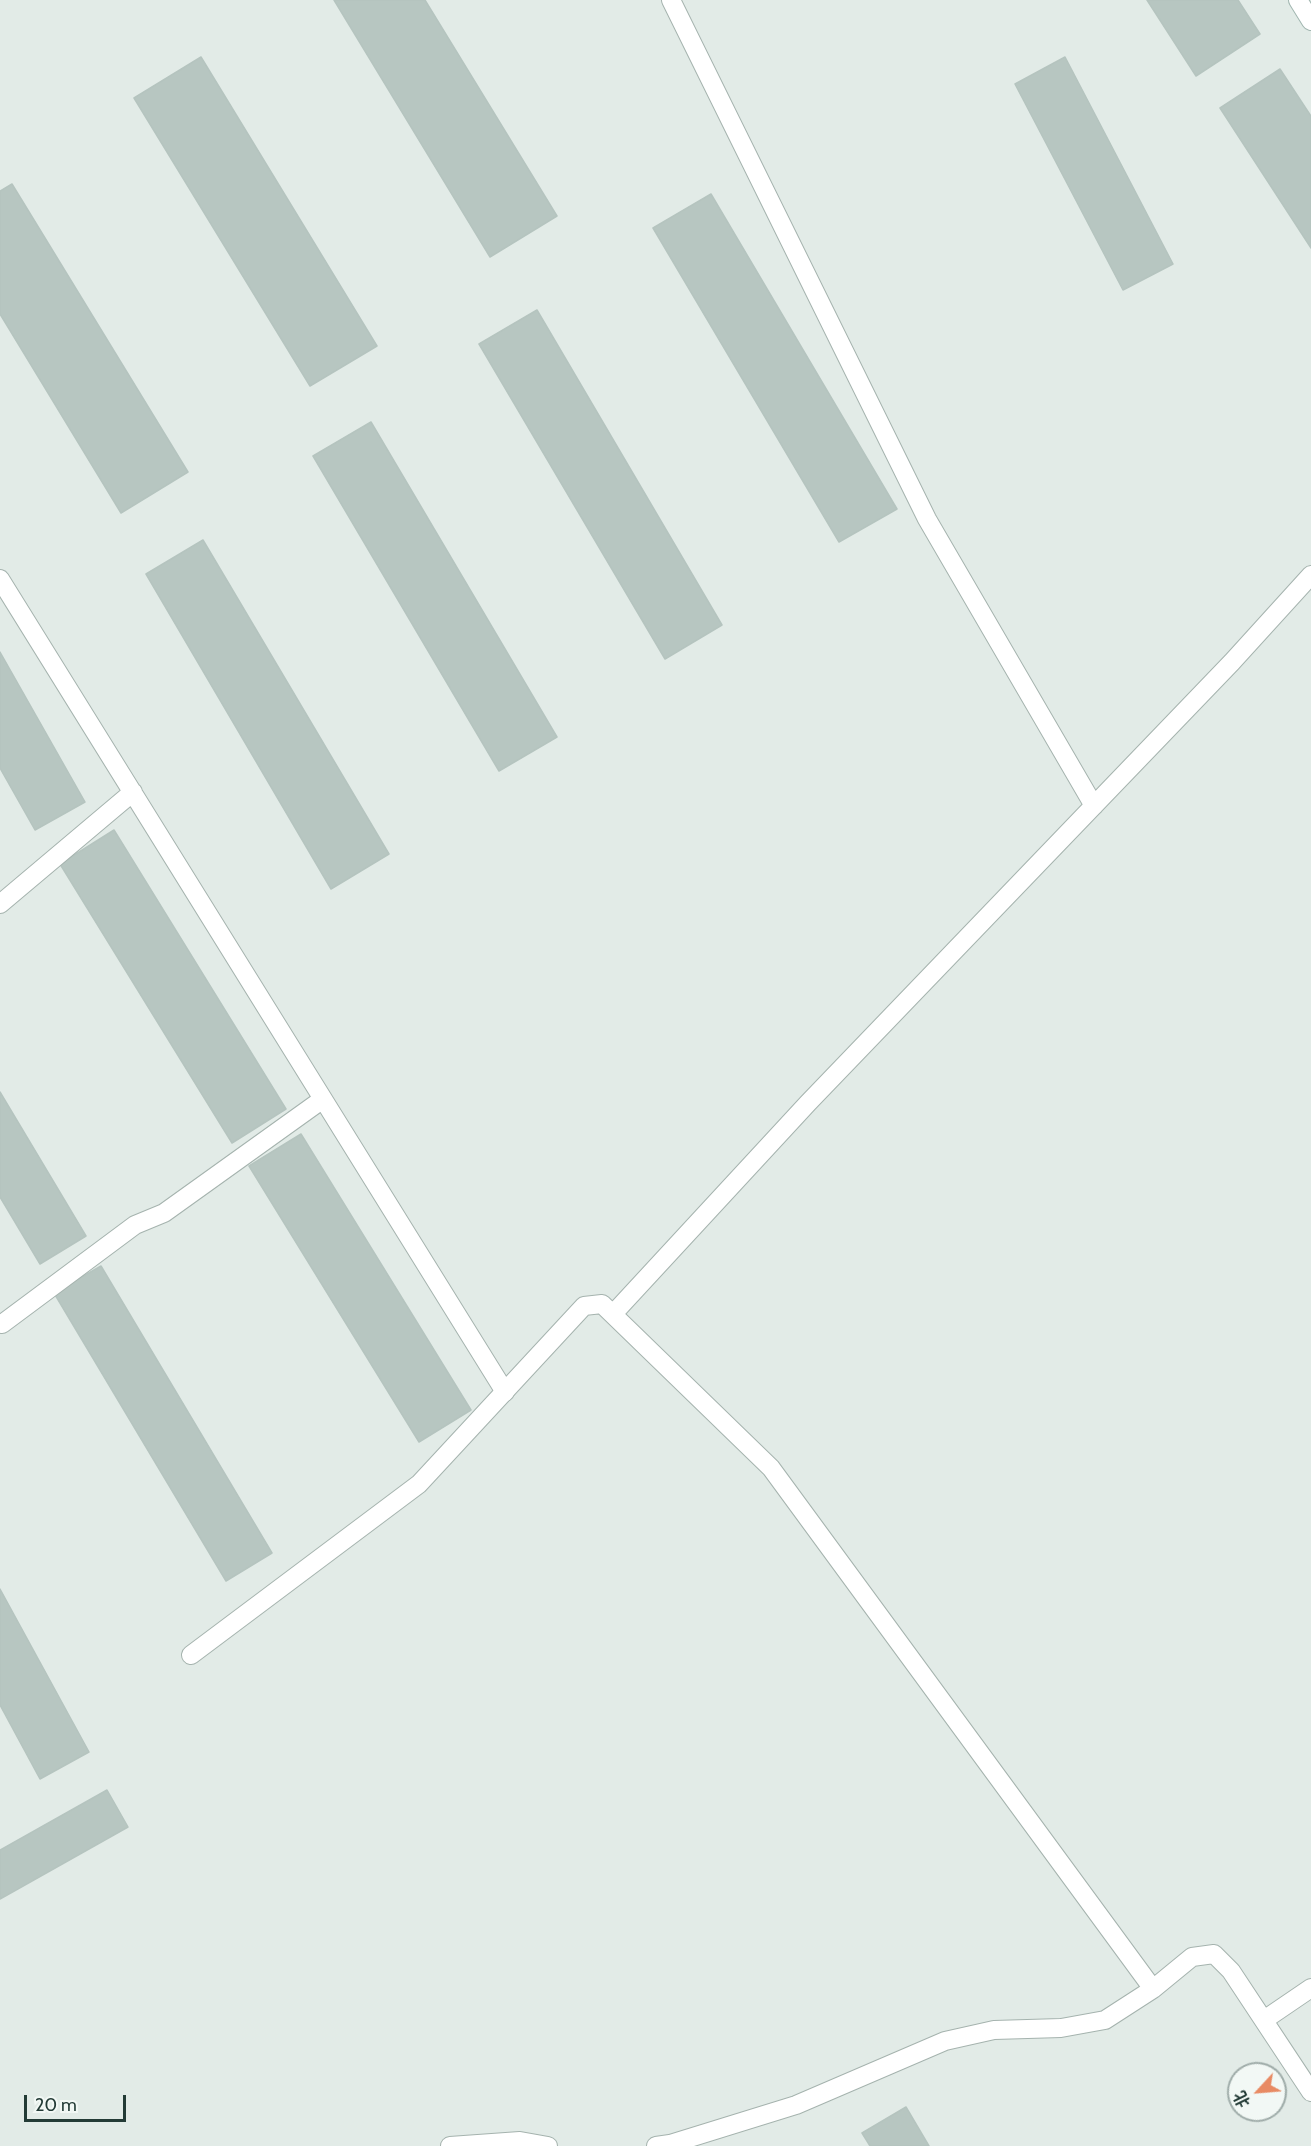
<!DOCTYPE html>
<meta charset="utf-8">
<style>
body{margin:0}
#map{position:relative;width:1311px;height:2146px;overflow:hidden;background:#e2ebe7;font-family:Cabin,"Noto Sans SC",sans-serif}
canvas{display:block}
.north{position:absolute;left:1227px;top:2062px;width:60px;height:60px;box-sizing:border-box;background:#f2f8f5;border:2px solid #9faca9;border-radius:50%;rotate:244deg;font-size:16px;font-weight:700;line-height:24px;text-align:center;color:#233b36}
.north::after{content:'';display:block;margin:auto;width:21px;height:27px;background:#e88a63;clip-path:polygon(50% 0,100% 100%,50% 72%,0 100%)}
.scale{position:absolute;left:24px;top:2095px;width:102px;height:27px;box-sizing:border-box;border:3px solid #233b36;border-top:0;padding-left:8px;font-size:18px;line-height:21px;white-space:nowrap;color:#233b36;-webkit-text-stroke:4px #f2f8f5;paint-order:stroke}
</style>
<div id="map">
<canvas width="1311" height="2146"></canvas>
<div class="north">北</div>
<div class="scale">20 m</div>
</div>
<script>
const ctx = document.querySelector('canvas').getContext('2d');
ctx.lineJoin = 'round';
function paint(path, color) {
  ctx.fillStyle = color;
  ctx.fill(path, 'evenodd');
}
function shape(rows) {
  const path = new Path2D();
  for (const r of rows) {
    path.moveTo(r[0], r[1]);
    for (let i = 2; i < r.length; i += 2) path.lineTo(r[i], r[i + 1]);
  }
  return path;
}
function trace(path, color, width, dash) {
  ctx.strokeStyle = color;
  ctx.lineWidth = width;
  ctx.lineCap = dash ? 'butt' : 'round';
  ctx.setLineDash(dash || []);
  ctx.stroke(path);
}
const building = shape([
 [334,0,425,0,557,216,490,257,334,0],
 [1147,0,1238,0,1260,34,1196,76,1147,0],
 [201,57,377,346,310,386,134,98,201,57],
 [1065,57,1173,264,1123,290,1015,84,1065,57],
 [1280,69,1311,116,1311,248,1220,108,1280,69],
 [12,184,188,472,121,513,0,314,0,191,12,184],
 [711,194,897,509,839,542,653,228,711,194],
 [537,310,722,625,665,659,479,344,537,310],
 [371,422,557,737,499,771,313,456,371,422],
 [203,540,389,854,331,889,146,574,203,540],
 [0,652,85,802,35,830,0,768,0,652],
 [114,830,286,1109,232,1143,60,864,114,830],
 [0,1092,86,1236,40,1264,0,1197,0,1092],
 [301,1134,471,1410,419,1442,249,1166,301,1134],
 [101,1266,272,1553,226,1581,54,1293,101,1266],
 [0,1589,89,1752,40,1779,0,1705,0,1589],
 [107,1790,128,1827,0,1899,0,1850,107,1790],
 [906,2107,929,2146,870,2146,862,2133,906,2107]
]);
paint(building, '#b7c6c1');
trace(building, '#b5c4bf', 1.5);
const lane = shape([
 [0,579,505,1392],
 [0,904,133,792],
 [2,1324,135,1225,164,1213,323,1099]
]);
const street = shape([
 [671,0,927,519,1094,806],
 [613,1314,808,1103,1232,662,1311,575],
 [191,1655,419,1484,584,1306,602,1304,771,1468,1153,1989,1192,1957,1214,1954,1231,1971,1311,2092],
 [1264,2020,1311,1988],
 [450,2146,520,2141,548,2146],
 [656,2146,670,2144,796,2105,945,2041,994,2030,1061,2028,1105,2020,1153,1989]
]);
const secondary = shape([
 [1298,0,1311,21]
]);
trace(lane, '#a5b3ae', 20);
trace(street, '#a5b3ae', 20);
trace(secondary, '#a1b6b0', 20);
trace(lane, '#fff', 18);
trace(street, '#fff', 18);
trace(secondary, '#fff', 18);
</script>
